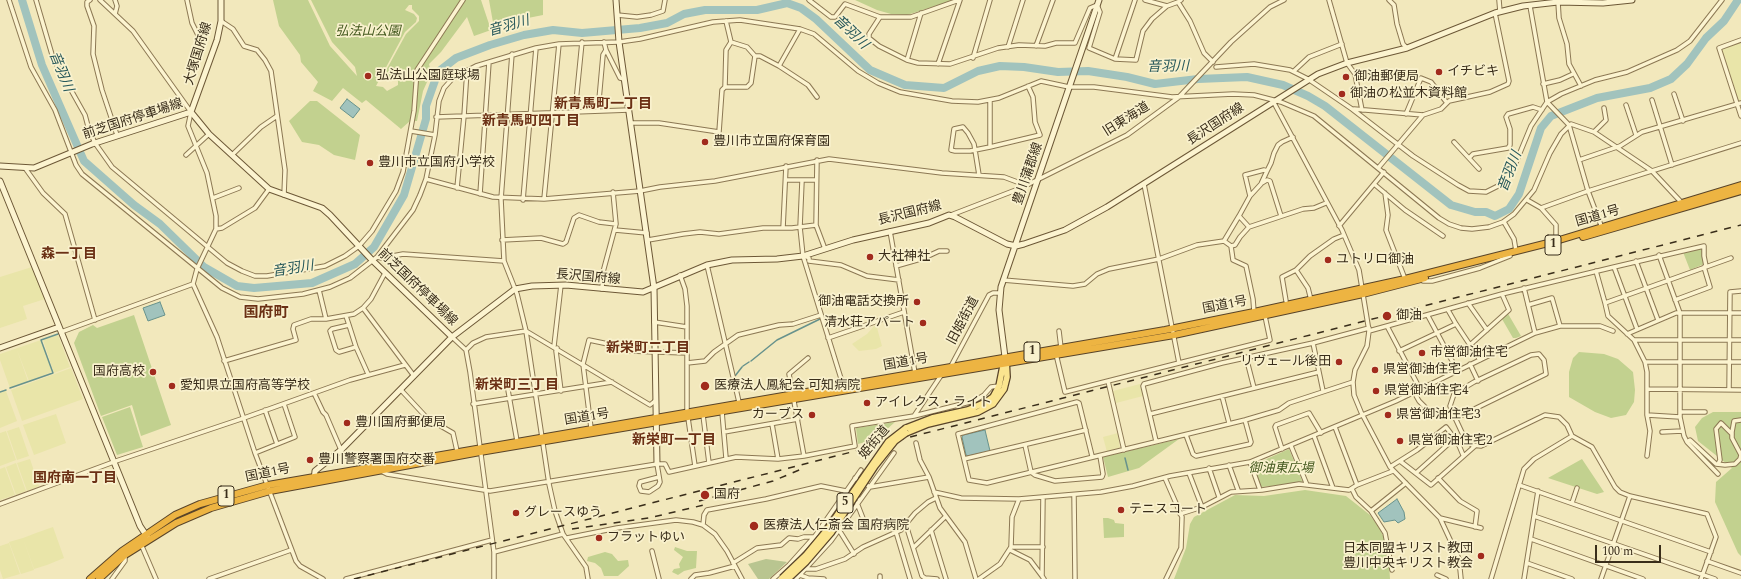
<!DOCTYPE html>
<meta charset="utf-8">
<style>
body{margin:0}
#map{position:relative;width:1741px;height:579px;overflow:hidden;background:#f2e8bc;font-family:Spectral,serif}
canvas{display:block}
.scale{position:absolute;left:1595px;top:545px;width:66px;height:18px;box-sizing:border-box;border:2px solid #392d1a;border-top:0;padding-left:5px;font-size:12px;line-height:14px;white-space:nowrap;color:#392d1a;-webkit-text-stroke:3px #f9f1cd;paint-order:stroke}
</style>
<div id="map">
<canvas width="1741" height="579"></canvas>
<div class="scale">100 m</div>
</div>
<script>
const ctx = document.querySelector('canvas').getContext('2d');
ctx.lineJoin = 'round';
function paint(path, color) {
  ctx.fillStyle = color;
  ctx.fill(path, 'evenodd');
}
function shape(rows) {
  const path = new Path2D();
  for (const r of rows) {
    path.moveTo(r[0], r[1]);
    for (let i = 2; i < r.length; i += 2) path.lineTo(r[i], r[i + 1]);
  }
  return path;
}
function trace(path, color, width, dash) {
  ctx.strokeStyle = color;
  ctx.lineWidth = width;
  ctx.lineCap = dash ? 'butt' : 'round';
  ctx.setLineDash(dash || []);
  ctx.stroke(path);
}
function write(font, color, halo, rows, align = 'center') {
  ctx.font = font + ' Spectral,"Noto Sans JP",serif';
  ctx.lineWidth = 3.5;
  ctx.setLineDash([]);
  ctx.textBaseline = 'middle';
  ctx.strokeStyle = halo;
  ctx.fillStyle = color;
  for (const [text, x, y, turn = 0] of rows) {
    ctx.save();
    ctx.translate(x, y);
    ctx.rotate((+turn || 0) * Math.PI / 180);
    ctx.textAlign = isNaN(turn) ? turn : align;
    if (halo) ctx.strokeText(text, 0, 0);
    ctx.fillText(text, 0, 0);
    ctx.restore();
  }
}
paint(shape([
 [1741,42,1741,101,1738,101,1721,49],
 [32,267,45,299,23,306,27,319,0,328,0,277],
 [876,324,882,346,876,349,859,351,852,344,867,334],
 [58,335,70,367,54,373,43,340],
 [41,340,52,372,29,381,17,350,28,381,10,388,0,360,0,354],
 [71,368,83,399,22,421,11,390],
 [1140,384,1143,396,1116,403,1113,391],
 [6,391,17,421,0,428,0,393],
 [56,414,66,443,34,455,23,425],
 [19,427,29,456,17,460,7,431],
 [6,431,16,460,0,466,0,433],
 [1118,433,1120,449,1107,452,1103,437],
 [30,459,39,486,27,491,17,463],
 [16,463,26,491,16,495,6,467],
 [5,467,15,495,0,500,0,469],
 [53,527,64,558,47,565,36,533],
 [36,533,47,565,34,569,23,538],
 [23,538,34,570,21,574,9,542],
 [9,543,20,574,3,579,0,570,0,546]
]), '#e9e5a9');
paint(shape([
 [273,0,308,0,330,46,357,76,355,67,332,42,311,0,481,0,491,30,474,36,467,17,441,52,429,64,431,73,423,91,417,121,410,121,401,129,366,100,362,103,343,88,332,101,313,91,318,82,301,62,300,55,279,26],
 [409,5,412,5,412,9,419,16,419,21,406,34,383,76,383,80,395,78,398,81,398,85,387,91,383,87,376,86,405,32,416,22,417,18,414,14,405,10],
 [489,0,543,0,543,15,518,20,494,28],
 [855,0,954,0,907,15,891,14,877,10],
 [310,101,317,101,360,135,355,160,334,155,319,145,302,142,289,121],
 [1703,248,1704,264,1690,270,1683,252],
 [1507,312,1521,336,1516,338,1513,338,1502,319],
 [134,315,171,425,141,436,132,405,101,416,74,343,79,332,93,325,97,328],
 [1579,352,1604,354,1618,359,1633,372,1635,390,1634,402,1626,415,1611,418,1595,412,1569,397,1569,372,1573,358],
 [130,407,143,447,117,455,102,417],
 [1713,412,1741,412,1741,556,1738,553,1715,502,1716,482,1732,468,1698,441,1695,427,1702,418],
 [895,422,876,439,858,444,856,428],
 [1179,439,1139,468,1108,477,1103,457],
 [1289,449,1303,483,1261,487,1253,465],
 [1582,459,1604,492,1597,494,1548,478],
 [1305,490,1346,496,1370,515,1380,529,1388,547,1390,579,1174,579,1186,548,1190,524,1194,517,1235,495,1264,496],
 [1103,518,1108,518,1114,520,1115,523,1124,524,1124,537,1104,538],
 [675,547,687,551,697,551,696,568,684,571,678,575,672,572,674,569,680,568,679,564,683,557,674,550],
 [605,552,612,554,618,561,628,560,629,566,618,576,604,576,601,568,595,563,587,561,588,557]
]), '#c2d18f');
paint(shape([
 [766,559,787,562,769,579,758,579,748,564]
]), '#b9c590');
const water = shape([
 [347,99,360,109,353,118,340,108,347,99],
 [160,302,165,315,148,321,143,308,160,302],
 [985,430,990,451,968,456,966,455,962,437,963,435,985,430],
 [1397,499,1404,512,1405,519,1398,523,1395,520,1384,522,1378,513,1397,499]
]);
paint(water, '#a1c3bd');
trace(water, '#67928c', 1);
trace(shape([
 [825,317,828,316],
 [751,361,777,340,820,319],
 [743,366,749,362],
 [735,376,742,367],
 [10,388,53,373,41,340,58,334],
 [0,392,6,390],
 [1125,458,1128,470]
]), '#67928c', 1.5);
trace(shape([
 [22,0,42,65,84,161,134,205,160,224,204,267,237,286,254,288,312,283,355,264,374,247,404,195,426,119,426,106,438,72,456,58,490,45,524,35,553,30,582,33,640,28,667,23,684,14,705,10,757,10,787,3,801,8,816,19,870,70,905,85,944,88,978,71,1000,66,1024,67,1058,72,1088,71,1127,77,1155,84,1198,79,1247,77,1283,85,1308,96,1325,106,1451,205,1475,212,1486,212,1495,216,1509,209,1519,194,1541,128,1551,116,1597,98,1650,88,1671,79,1687,64,1706,38,1724,21,1738,0]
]), '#a1c3bd', 8);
const street = shape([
 [9,0,31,67,55,110,76,165,82,174,222,288,240,297,258,299,303,294,330,287,350,278,377,257,413,210,420,195,426,179,435,135,439,101,444,88,453,78,476,66,536,48,559,44,619,42,640,39,713,22,740,20,800,29,814,34,858,71,878,83,900,92,952,101,978,102,999,98,1041,81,1069,87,1094,87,1172,97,1233,94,1254,95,1281,102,1314,116,1439,218,1449,224,1461,228,1472,229,1489,227,1503,222,1514,214,1534,190,1550,153,1561,134,1571,124,1594,132,1652,171,1682,203],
 [36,0,53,58,85,115,89,130,95,143,112,167,227,263,242,271,255,276,267,276,325,266,345,256,359,246,372,231,396,191,403,172,414,111,417,70,463,0],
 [90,0,87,2,87,6,94,26,93,54,102,90,117,135],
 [100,0,133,31,191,112,188,126,207,173,216,216,216,229,197,269,193,284,217,337,255,453,296,561,300,566,323,579],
 [115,0,117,6,115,14],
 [187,0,192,23,198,35],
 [809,0,831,17,835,17,845,4,880,17],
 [959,0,911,17,880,17,869,34,869,38,879,46,907,60,918,63,950,64,998,48,1019,45,1045,46,1056,43,1075,43,1090,8,1097,5,1100,12,1089,48,1115,59,1135,0],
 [1145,0,1167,6,1178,2],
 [1181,0,1178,2,1190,21,1204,53,1213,62],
 [1329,0,1347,63,1355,74,1362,110],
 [1389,0,1394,5,1397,24,1403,44,1407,48],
 [1499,0,1500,12],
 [1558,2,1559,18,1567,44,1569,64,1581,86],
 [1530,6,1547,102,1569,125,1588,191,1602,228],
 [617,15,637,17,651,15,663,11,665,0],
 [221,21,233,29,244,46,257,50,265,60,271,71,285,170,284,195],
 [726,21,731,42,747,47,755,56],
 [1741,40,1719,48,1741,116],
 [604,42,606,50,620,78,624,79],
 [1036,46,1053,0],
 [1008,47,1023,0],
 [512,54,501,199,504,261,517,294,526,331,549,484,555,511,563,534,586,567,588,579],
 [973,58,990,0],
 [1115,59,1136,60,1143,31,1152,19,1167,6],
 [907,60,921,13],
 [938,64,960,0],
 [779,66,808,85,817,97],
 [1216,67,1254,64,1290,70,1308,79,1352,109,1413,156,1458,185,1469,191,1486,192,1498,186,1512,172,1531,126,1547,102,1561,94,1595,80,1627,72,1677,50,1690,41,1722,0],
 [1294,71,1309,57,1342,44],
 [1543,84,1560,80,1573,74],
 [725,87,726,50,731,42],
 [1674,94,1683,121],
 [990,100,990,147],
 [1652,100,1672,165],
 [1273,101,1342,230,1359,270,1369,331,1367,346,1355,370,1353,382,1354,395,1361,412,1390,467,1440,518,1459,559,1461,579],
 [1626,105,1636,135],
 [1354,109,1423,115,1441,109,1449,101,1490,92,1508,84,1509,81,1495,13],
 [598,111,603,55,606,50],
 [575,112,582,42],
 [1406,114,1421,78,1431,82,1447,103],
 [436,117,629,110],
 [631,123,659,123,719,132,722,90,725,87,747,87,751,83,755,56,760,56,779,66,800,29],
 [411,131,435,135],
 [1594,132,1606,120,1604,108],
 [1454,142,1479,169],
 [186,155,209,134],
 [232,155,261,127,277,116],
 [1469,158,1473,154,1508,148,1510,145,1510,129,1506,117,1508,114,1533,107,1542,110],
 [817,160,816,225,825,249],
 [1579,160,1620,146,1642,132,1741,103],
 [1379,167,1423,115],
 [25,168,43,193,65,214,95,320],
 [1267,171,1264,170,1245,175,1250,196,1261,184,1267,171,1271,163,1274,153,1278,145,1282,142,1293,137],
 [979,175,975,150,974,144,968,133,963,127,954,129,951,150,955,151,970,151,990,147,1040,135,1035,122,1033,97,1028,86],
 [426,179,493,197,544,199,640,191,660,187,715,181,829,159,942,173,1004,177,1020,183,1021,188],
 [786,180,815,180],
 [802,181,800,227,803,256,843,385],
 [1262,183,1267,180,1270,181,1281,216],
 [1374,184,1405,210,1443,236],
 [457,188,464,116,467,70],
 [1385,193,1388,215,1386,230,1405,279],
 [480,194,489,62],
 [213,198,239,188],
 [544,199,559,44],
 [523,200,536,48],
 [1527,200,1541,208,1588,191,1741,143],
 [1541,208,1556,225,1556,241],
 [951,215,1021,188,1127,135,1179,97,1231,42,1270,7,1284,0],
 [1504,222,1514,239,1516,251],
 [1339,226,1384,172],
 [1249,227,1239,216,1250,196],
 [783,228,786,166],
 [216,229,222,228,255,208,269,189],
 [615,230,647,233],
 [890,231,915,373],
 [502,240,541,238,563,244,566,242,574,218,579,215,599,222,616,224],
 [648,240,683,234,700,232,719,234,763,228,792,228,816,225],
 [1224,241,1239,216],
 [1231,246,1233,260,1246,266,1253,299,1254,312],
 [1659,255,1680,313,1680,417],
 [804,256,809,258,809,261,841,265,867,276,899,280],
 [377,257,382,258,403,254,504,261],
 [1636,261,1658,320],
 [707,265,739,402],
 [896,266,924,258,939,251,947,251],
 [1614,267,1704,246,1704,256,1706,266],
 [1596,271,1605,303],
 [680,275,685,289,687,306,687,412],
 [1003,280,1073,286,1085,284,1097,274,1109,269,1159,259,1197,245,1224,241,1231,246,1235,245,1240,237,1249,227,1303,209,1314,208,1326,203],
 [1423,281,1432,281,1480,268,1510,256],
 [1524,288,1535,333],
 [602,289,603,272,616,224,613,192],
 [319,290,326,319],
 [1311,300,1308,288,1296,270,1310,256,1334,239,1344,235],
 [1675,300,1710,287,1704,267],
 [1286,301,1282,277,1296,270],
 [1468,303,1487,330],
 [1528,305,1552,298,1560,326],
 [363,308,414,376],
 [1448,310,1456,324,1480,360],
 [346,316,349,325,356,347,339,352,336,350,330,331,332,329,349,325],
 [1428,316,1457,370],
 [654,322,687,327],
 [1387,326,1420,389],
 [1059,331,1061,348],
 [1369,331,1502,294,1614,267,1637,329],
 [61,332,193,284],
 [1627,334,1676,313,1741,313],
 [452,337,466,350,470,372,494,552,494,579],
 [828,338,904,312],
 [1634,340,1741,340],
 [1313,343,1323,391],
 [1470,345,1509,310,1502,294],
 [554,346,561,285],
 [356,347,368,374],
 [557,348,556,351,561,391],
 [466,350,473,343,486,337,526,331,650,405,656,400],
 [1399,351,1456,324],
 [1056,354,1065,392,1108,381],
 [1246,357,1254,388],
 [224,361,296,340,293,329,294,325,311,319,326,319,354,314,363,308,371,299,385,273],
 [1645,362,1741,362],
 [687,363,705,361,714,352,738,335,779,325,793,324,821,315],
 [1179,363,1270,340,1265,316],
 [1470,364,1478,381],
 [951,366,989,295,993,293,999,293],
 [1647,389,1741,390],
 [401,390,427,418,453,433,457,451],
 [508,390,517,441],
 [1729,390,1730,292,1741,291],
 [1414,392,1419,401,1425,407],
 [314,393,323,412,326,415,341,450],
 [1222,396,1229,423],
 [473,404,612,382],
 [265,410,277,444],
 [722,412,726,458],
 [1680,412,1705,412],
 [1150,414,1319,372],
 [703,415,709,463],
 [1647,415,1650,431,1647,456],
 [914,416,974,401,984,395,991,387,999,386],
 [688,418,695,466],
 [1456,418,1546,374,1544,360,1539,354,1531,355,1474,382,1454,394,1450,406,1451,409,1464,437,1472,445,1481,446,1545,415,1559,417,1567,425,1572,436,1592,447,1615,487,1620,492,1630,496,1707,514,1716,537,1701,579],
 [772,424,778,459],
 [1335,427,1357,485],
 [591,428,583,364,589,340,613,345,630,351,687,353],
 [724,432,798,419],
 [1662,432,1682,431],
 [1186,435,1193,454,1196,456,1250,444,1251,442,1245,420],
 [1314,436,1333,488],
 [1156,441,1143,386,1144,384,1222,363,1313,343,1369,328],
 [1687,442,1690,440,1716,464,1725,465,1735,464,1740,459,1741,455,1732,438,1732,432,1734,421,1741,420],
 [916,443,920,460,929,477,940,508,965,542,976,579],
 [1025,445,1031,472,1035,475,1055,481,1102,477,1103,474,1100,456],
 [1291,446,1307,485],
 [1282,449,1275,427,1276,425,1309,413,1321,433],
 [1124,450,1108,381,1179,363,1144,184],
 [255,453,295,437,284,404],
 [804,456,855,446,852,426,914,416,942,374],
 [1092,456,1079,403,1077,402,958,434,969,480,987,483,1245,420,1279,410,1289,403,1353,382],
 [964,459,1086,430],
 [1400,461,1431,485,1475,446],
 [1250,462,1260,490],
 [657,464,660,482,658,486,649,492,641,491,639,486,640,482,659,477],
 [1718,464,1720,460,1716,429,1721,423,1732,434],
 [1229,465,1238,490],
 [1390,467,1417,450,1446,427,1458,443,1463,455],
 [1209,468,1219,497],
 [381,471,387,474,490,491,657,464,665,464,669,472,736,457,778,459,804,456,789,374,808,358],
 [1189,473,1202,507],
 [1416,473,1455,438],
 [1718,474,1687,442,1684,436,1680,417,1647,415,1647,372,1645,362,1634,340,1608,316,1605,303,1731,258],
 [855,478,870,487,929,477],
 [1165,478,1182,517,1181,548,1166,579],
 [1438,478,1460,501,1477,511,1475,527],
 [1519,485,1711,552],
 [1352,489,1356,497,1371,511,1385,533,1392,570],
 [934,492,961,498,1019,499,1101,492,1133,486,1170,476,1250,462,1396,401,1535,333,1560,326,1600,326,1613,331],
 [1074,495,1075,579],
 [1043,497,1042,576,1044,579],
 [1019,499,1012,517,1011,547,1043,547],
 [857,503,864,521],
 [1572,503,1577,488],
 [0,504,119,460,244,418,350,380,405,365],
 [1371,511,1406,483],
 [1180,514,1202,507,1231,492,1262,490,1299,484,1349,490,1357,485,1393,471],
 [1534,516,1715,579],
 [1440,518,1481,528],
 [703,525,704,515,707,510,766,499,821,486,846,491,860,500],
 [906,525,922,576,925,578,937,579],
 [839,530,854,554],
 [931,530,946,579],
 [896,532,910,579],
 [567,538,617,528,676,520,693,522,703,525,715,534,727,551,742,579],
 [1531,539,1643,579],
 [141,544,156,579],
 [914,547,945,517],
 [1010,550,1030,560,1042,576],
 [652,551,659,579],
 [494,552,563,534],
 [1707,561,1741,573],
 [733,563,757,548,781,545,789,538,798,539,804,537,814,537],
 [1527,563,1572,579],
 [807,569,816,569,845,559,863,547,901,530,915,513,928,502,936,498],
 [800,575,808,578,824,579],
 [1437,575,1446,579],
 [880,576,880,579],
 [112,579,125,561,125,556],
 [209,579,291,550],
 [346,579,492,540],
 [691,579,695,575,709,573,735,566],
 [773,579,789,565,815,536,861,470],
 [796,579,831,541,894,453],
 [979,579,1000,564,1011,547],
 [1491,579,1524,469,1534,459,1572,436],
 [1524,579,1538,491],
 [1601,579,1630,496]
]);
const secondary = shape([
 [616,0,619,42,654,288,657,464],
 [191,112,209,134,269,189,322,208,330,215,372,260,452,337],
 [191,112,217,40,221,21,221,0],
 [0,166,34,168,92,144,191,112],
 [0,181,140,526,148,538],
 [0,348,59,327],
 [1005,357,999,310,1001,287,1099,0],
 [314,480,315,471,341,450,452,337,515,289,532,286,566,285,643,292,707,265,732,260,777,259,803,256,853,240,929,223,949,215,955,217,1007,244,1016,246,1024,244,1065,230,1107,207,1318,74,1347,63,1407,48,1495,13,1523,6,1558,2,1603,3,1632,0]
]);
const primary = shape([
 [906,428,932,418,968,410,986,402,993,397,999,386,1004,361],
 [906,433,928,424,978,412,993,404,1004,389,1007,377,1006,359]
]);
const highway = shape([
 [1583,237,1741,191],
 [90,579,122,551,175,515,200,504,268,485,1165,330,1254,312,1405,279,1556,241,1741,185],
 [99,579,125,555,176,523,211,508,270,491,480,452,1174,335,1363,294,1425,278]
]);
trace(street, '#8c7854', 5.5);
trace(secondary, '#6d5837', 7);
trace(primary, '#594429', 8);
trace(highway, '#594429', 8);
trace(street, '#fcf4d0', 3.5);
trace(secondary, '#fcf4d0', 5);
trace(primary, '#fbe58f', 5.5);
trace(highway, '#edb442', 6);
trace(shape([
 [699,501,773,481,804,468],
 [572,529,649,518,708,504],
 [354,579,1741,225]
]), '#392d1a', 1.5, [7, 7]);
const primaryBridge = shape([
 [782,578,806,555,826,531,888,442,906,428],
 [788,579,806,562,831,533,875,466,895,441,906,433]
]);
trace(primaryBridge, '#594429', 8, []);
trace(primaryBridge, '#fbe58f', 5.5);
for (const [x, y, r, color] of [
 [1439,72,4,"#a12b1d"],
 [368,76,4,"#a12b1d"],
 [1346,77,4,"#a12b1d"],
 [1342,94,4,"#a12b1d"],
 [705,142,4,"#a12b1d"],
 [370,163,4,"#a12b1d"],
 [870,257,4,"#a12b1d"],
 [1328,260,4,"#a12b1d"],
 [917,302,4,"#a12b1d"],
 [1387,316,5,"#a12b1d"],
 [923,323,4,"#a12b1d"],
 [1422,353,4,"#a12b1d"],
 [1339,362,4,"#a12b1d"],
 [1375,370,4,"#a12b1d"],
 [153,372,4,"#a12b1d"],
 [172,386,4,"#a12b1d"],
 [705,386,5,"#a12b1d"],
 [1376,391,4,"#a12b1d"],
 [867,403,4,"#a12b1d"],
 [812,415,4,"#a12b1d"],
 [1388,415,4,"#a12b1d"],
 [347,423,4,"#a12b1d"],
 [1400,441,4,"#a12b1d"],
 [310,460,4,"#a12b1d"],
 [705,495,5,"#a12b1d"],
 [1121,510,4,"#a12b1d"],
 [516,513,4,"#a12b1d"],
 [754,526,5,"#a12b1d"],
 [599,538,4,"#a12b1d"],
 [1481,556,4,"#a12b1d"]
]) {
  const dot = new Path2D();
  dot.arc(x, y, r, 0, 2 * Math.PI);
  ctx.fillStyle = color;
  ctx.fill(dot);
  trace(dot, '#f9f1cd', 1.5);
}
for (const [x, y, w] of [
 [1553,245,16],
 [1032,352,16],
 [226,496,16],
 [845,503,16]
]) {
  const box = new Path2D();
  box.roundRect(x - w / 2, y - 10, w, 20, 3);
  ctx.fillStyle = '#f9f1cd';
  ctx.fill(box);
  trace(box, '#392d1a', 1);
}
write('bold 12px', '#392d1a', null, [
 ["1",1553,245],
 ["1",1032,352],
 ["1",226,496],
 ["5",845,503]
]);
write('italic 13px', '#43581e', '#f9f1cd', [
 ["弘法山公園",368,32],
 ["御油東広場",1281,469]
]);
write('13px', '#392d1a', '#f9f1cd', [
 ["大塚国府線",199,54,-73],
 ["前芝国府停車場線",133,120,-18],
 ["旧東海道",1127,120,-32],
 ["長沢国府線",1216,125,-33],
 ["豊川蒲郡線",1029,174,-71],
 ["長沢国府線",910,214,-14],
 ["国道1号",1598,217,-16],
 ["長沢国府線",588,278,5],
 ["前芝国府停車場線",417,288,44],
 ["国道1号",1225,306,-11],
 ["旧姫街道",964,321,-62],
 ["国道1号",906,363,-10],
 ["国道1号",587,418,-9],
 ["姫街道",875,443,-50],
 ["国道1号",268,474,-12]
]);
write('13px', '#392d1a', '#f9f1cd', [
 ["イチビキ",1447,72],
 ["弘法山公園庭球場",376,76],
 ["御油郵便局",1354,77],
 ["御油の松並木資料館",1350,94],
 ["豊川市立国府保育園",713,142],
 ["豊川市立国府小学校",378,163],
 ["大社神社",878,257],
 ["ユトリロ御油",1336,260],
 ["御油電話交換所",909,302,"right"],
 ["御油",1396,316],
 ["清水荘アパート",915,323,"right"],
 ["市営御油住宅",1430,353],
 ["リヴェール後田",1331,362,"right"],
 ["県営御油住宅",1383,370],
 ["国府高校",145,372,"right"],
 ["愛知県立国府高等学校",180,386],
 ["医療法人鳳紀会 可知病院",714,386],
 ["県営御油住宅4",1384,391],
 ["アイレクス・ライト",875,403],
 ["カーブス",804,415,"right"],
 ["県営御油住宅3",1396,415],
 ["豊川国府郵便局",355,423],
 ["県営御油住宅2",1408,441],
 ["豊川警察署国府交番",318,460],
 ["国府",714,495],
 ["テニスコート",1129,510],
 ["グレースゆう",524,513],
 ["医療法人仁斎会 国府病院",763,526],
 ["フラットゆい",607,538],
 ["日本同盟キリスト教団",1473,549,"right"],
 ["豊川中央キリスト教会",1473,564,"right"]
], 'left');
write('italic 14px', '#28595b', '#f9f1cd', [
 ["音羽川",509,27,-16],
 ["音羽川",850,33,44],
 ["音羽川",1168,68,-1],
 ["音羽川",60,72,68],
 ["音羽川",1511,172,-69],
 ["音羽川",293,270,-9]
]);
write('bold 14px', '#6b3015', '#f9f1cd', [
 ["新青馬町一丁目",603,105],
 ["新青馬町四丁目",531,122],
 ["森一丁目",69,255],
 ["新栄町二丁目",648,349],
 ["新栄町三丁目",517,386],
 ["新栄町一丁目",674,441],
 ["国府南一丁目",75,479]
]);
write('bold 15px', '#6b3015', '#f9f1cd', [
 ["国府町",266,314]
]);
</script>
